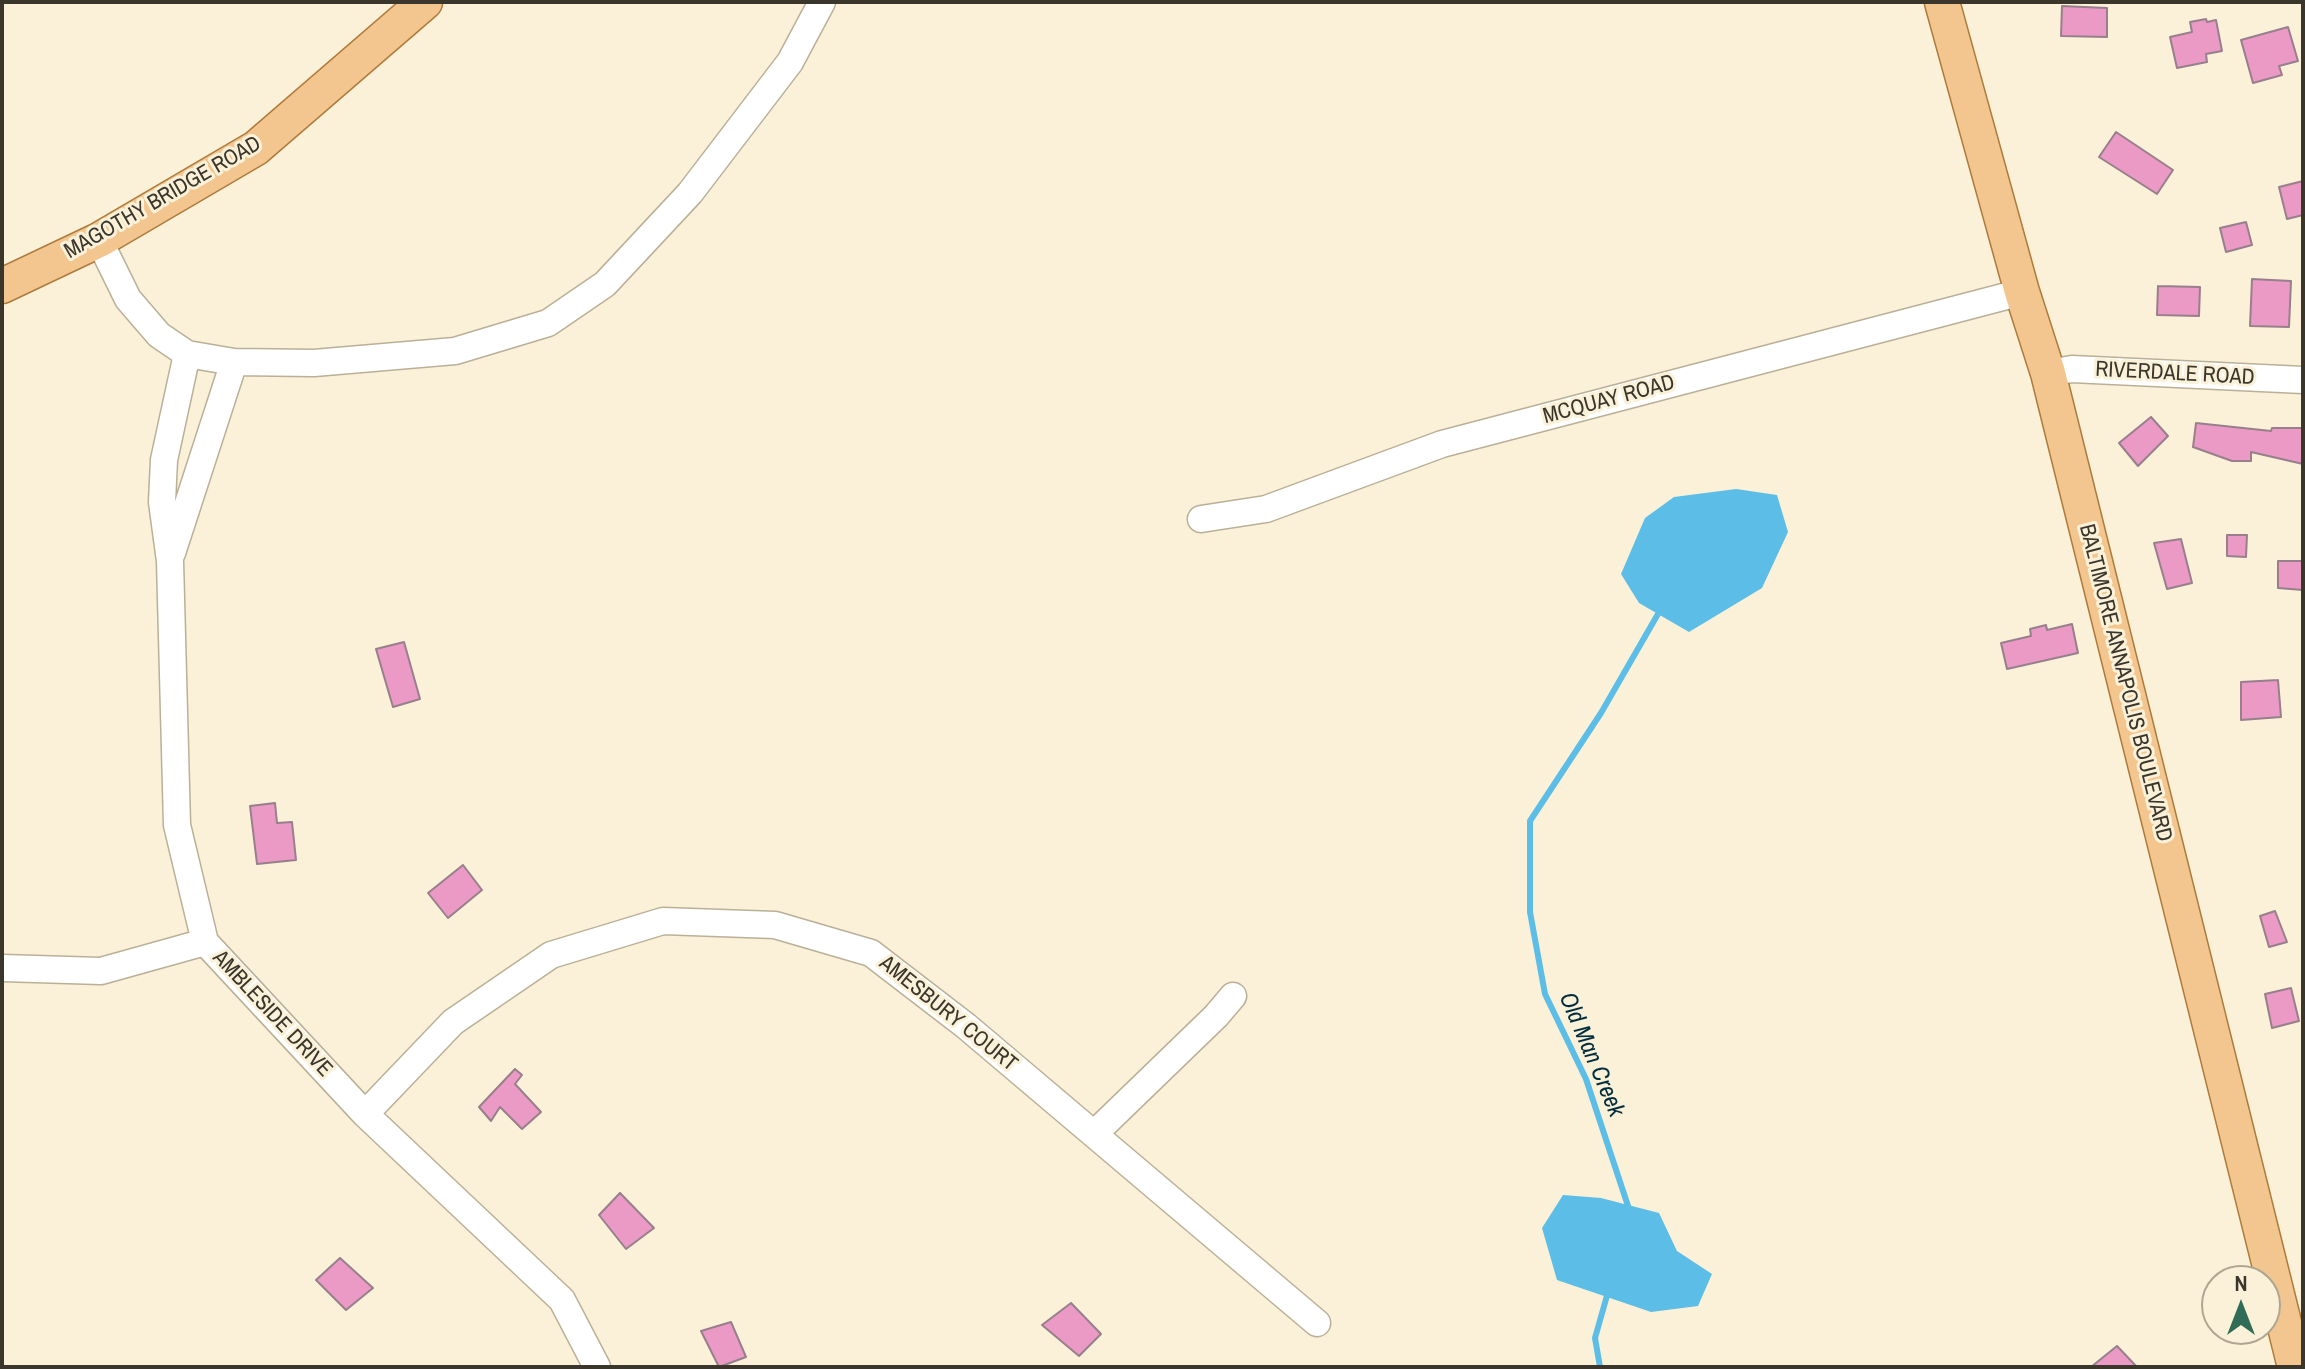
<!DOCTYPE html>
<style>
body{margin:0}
#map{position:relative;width:2305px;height:1369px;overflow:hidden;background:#fbf1d8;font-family:"Archivo Narrow",sans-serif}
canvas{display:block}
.frame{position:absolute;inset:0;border:4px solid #3a362c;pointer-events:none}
.north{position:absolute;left:2201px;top:1265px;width:80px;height:80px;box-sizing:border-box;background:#fbf1d8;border:2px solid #aea693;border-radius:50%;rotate:0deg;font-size:22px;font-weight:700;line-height:32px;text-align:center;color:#3a362c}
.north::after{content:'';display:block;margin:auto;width:28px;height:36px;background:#316c56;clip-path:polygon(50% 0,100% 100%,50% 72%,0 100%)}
</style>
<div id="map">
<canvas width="2305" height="1369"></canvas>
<div class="frame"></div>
<div class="north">N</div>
</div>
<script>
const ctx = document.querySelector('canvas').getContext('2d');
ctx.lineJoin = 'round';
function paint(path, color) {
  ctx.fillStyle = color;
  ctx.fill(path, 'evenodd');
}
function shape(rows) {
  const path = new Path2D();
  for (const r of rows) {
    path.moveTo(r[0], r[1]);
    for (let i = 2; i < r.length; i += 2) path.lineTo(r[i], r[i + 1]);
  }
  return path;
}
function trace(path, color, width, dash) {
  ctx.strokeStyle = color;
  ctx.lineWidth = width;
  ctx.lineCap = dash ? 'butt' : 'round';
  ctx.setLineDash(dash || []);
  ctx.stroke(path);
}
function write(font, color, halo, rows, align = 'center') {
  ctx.font = font + ' "Archivo Narrow",sans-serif';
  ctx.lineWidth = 6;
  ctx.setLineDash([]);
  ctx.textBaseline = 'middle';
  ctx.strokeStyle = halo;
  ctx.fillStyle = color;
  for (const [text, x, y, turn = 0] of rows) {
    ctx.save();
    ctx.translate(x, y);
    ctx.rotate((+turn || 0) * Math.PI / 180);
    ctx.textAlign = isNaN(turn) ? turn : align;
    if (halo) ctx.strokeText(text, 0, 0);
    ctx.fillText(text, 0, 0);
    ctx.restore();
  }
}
paint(shape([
 [1736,489,1777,495,1788,532,1762,588,1689,632,1639,603,1621,574,1645,518,1674,497],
 [1563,1195,1601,1198,1659,1213,1677,1251,1712,1274,1698,1306,1651,1312,1557,1280,1542,1228]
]), '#5cbde7');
trace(shape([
 [1630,1212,1586,1079,1545,994,1530,912,1530,821,1601,713,1662,607],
 [1600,1367,1595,1338,1608,1292]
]), '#5cbde7', 6);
const building = shape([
 [2062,6,2107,8,2107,37,2061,36,2062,6],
 [2206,19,2207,22,2216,20,2222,51,2206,54,2207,62,2177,68,2170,37,2192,32,2190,22,2206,19],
 [2288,27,2298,61,2279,66,2282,75,2253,83,2241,40,2288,27],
 [2116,132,2173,170,2157,194,2099,157,2116,132],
 [2303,181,2303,215,2287,219,2279,187,2303,181],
 [2246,222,2252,245,2226,252,2220,228,2246,222],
 [2252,279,2291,281,2289,327,2250,326,2252,279],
 [2158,286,2200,287,2199,316,2157,315,2158,286],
 [2151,417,2168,436,2138,466,2119,443,2151,417],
 [2196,423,2271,431,2272,428,2303,428,2303,464,2251,452,2251,461,2232,461,2193,447,2196,423],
 [2227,535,2247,535,2246,557,2227,556,2227,535],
 [2181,539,2192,583,2167,589,2154,543,2181,539],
 [2278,561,2303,561,2303,590,2278,588,2278,561],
 [2072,624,2078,653,2007,669,2001,643,2031,636,2030,629,2046,625,2047,630,2072,624],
 [404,642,420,699,393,707,376,649,404,642],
 [2278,680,2281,717,2241,720,2241,682,2278,680],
 [275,803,277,823,292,822,296,860,257,864,250,806,275,803],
 [463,865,482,890,448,918,428,893,463,865],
 [2275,911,2287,942,2269,947,2260,916,2275,911],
 [2291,988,2299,1021,2272,1028,2265,994,2291,988],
 [515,1069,522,1075,515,1084,541,1112,522,1129,500,1107,491,1121,479,1107,515,1069],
 [620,1193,654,1228,626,1249,599,1215,620,1193],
 [340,1258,373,1288,346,1310,316,1280,340,1258],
 [1071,1303,1101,1334,1079,1356,1042,1325,1071,1303],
 [731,1322,746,1357,719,1367,701,1331,731,1322],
 [2117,1346,2137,1367,2091,1367,2117,1346]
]);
paint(building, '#ea9ac5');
trace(building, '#977f8b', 2);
const minor = shape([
 [99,240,128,299,159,335,187,354,234,362,314,363,455,351,548,323,605,284,690,193,790,62,822,2],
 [187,354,164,460,162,502,170,561,177,825,205,942,365,1114,562,1300,597,1367],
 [2048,373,2072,369,2303,380],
 [1201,519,1266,509,1442,444,2022,292],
 [172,553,234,362],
 [2,968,101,971,205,942],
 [365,1114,453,1022,551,955,663,921,775,925,871,953,966,1026,1317,1323],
 [1094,1134,1216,1016,1233,996]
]);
const major = shape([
 [1942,2,2022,292,2048,373,2295,1367],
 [2,286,99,240,256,148,425,2]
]);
trace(minor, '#bab098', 29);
trace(major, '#ae7b3c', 37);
trace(minor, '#fff', 26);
trace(major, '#f4c68f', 34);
write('22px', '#3a362c', '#fbf1d8', [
 ["MAGOTHY BRIDGE ROAD",163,198,-30],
 ["RIVERDALE ROAD",2175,374,3],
 ["MCQUAY ROAD",1609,400,-15],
 ["BALTIMORE ANNAPOLIS BOULEVARD",2125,683,76],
 ["AMBLESIDE DRIVE",272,1014,47],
 ["AMESBURY COURT",948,1014,39]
]);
write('italic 24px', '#002e3f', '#fbf1d8', [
 ["Old Man Creek",1591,1055,67]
]);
</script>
